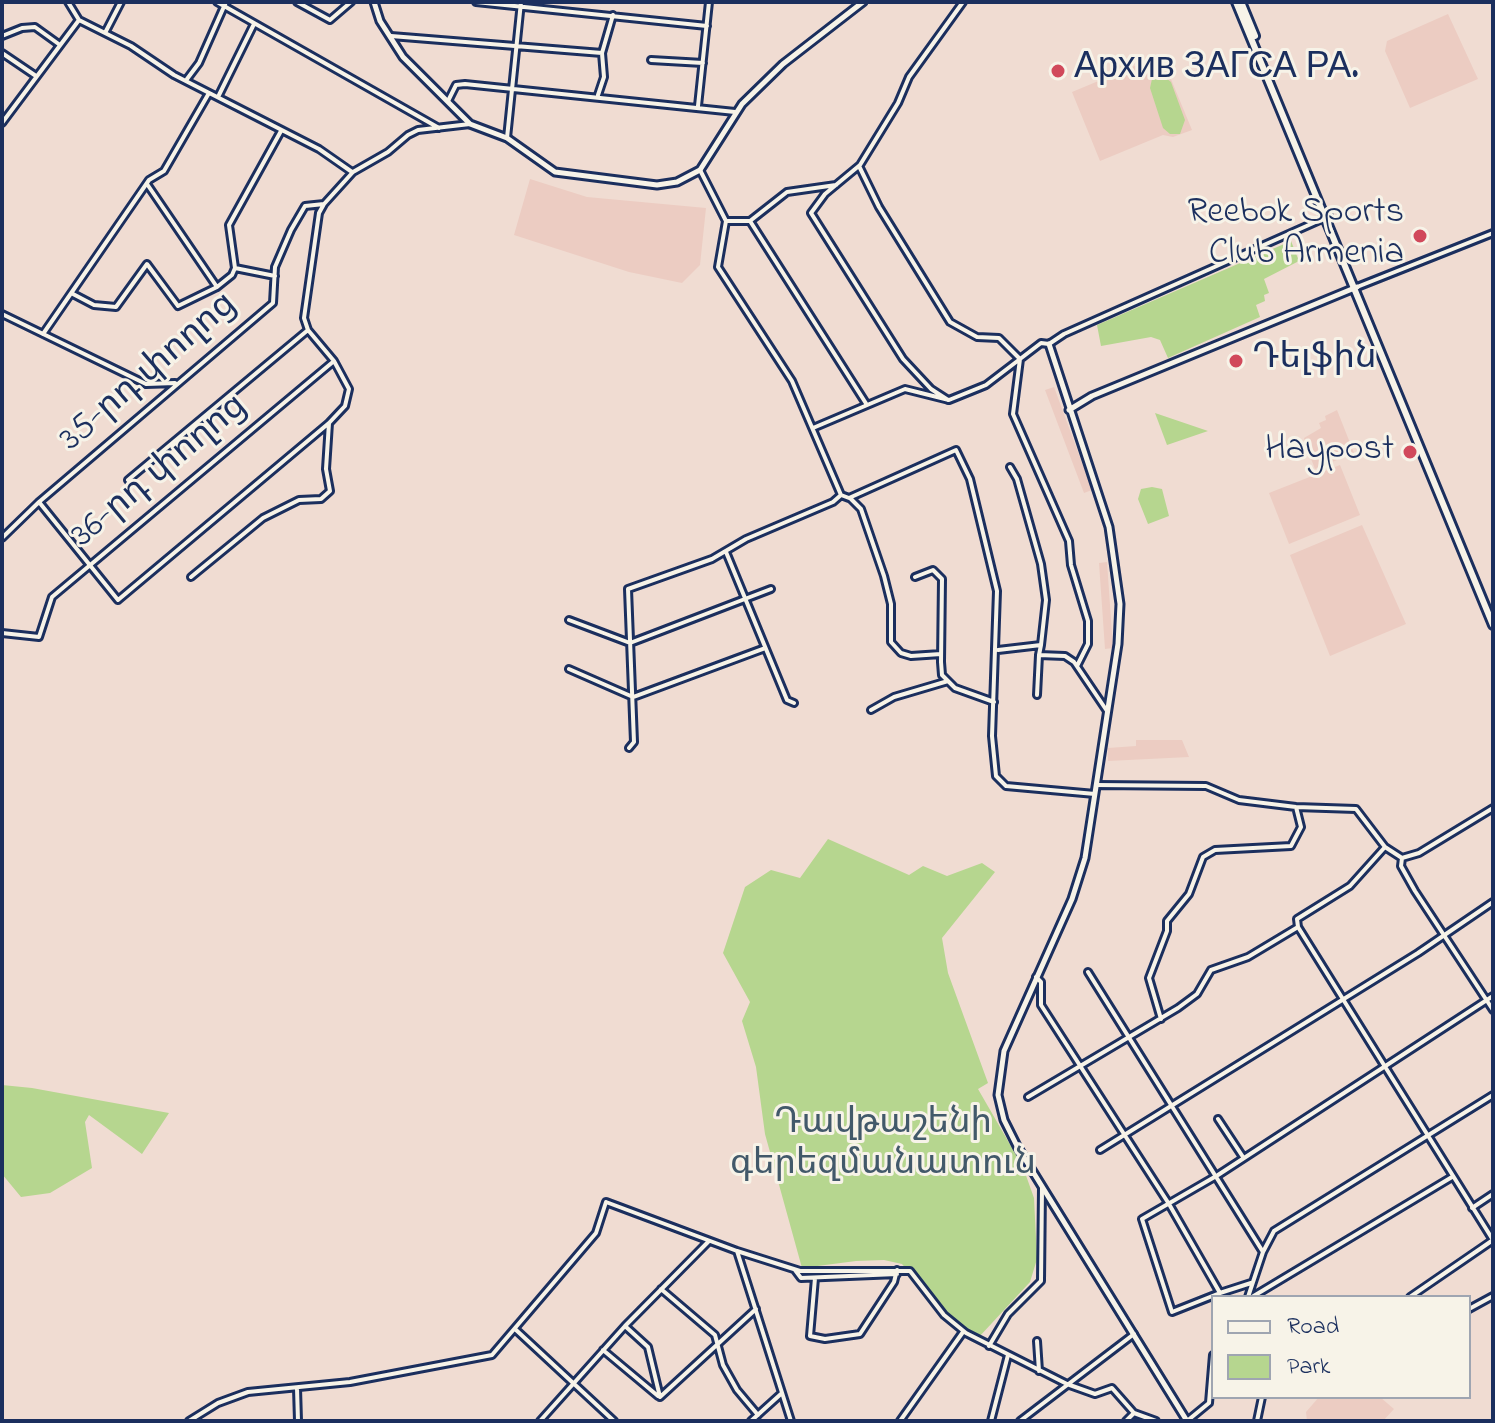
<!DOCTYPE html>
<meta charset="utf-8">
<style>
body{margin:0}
#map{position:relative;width:1495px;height:1423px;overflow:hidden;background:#f0dcd2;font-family:"Indie Flower",sans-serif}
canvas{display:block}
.frame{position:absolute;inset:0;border:4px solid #1b2f5e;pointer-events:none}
.legend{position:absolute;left:1211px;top:1295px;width:260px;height:104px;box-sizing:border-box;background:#f7f3e8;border:2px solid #9fa5b1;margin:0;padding:10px 14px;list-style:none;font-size:24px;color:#1b2f5e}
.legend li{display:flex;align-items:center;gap:16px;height:40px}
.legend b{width:40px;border:2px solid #9fa5b1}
</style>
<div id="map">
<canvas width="1495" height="1423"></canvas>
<div class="frame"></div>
<ul class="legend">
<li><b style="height:10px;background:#f7f3e8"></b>Road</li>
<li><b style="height:22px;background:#b6d68f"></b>Park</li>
</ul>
</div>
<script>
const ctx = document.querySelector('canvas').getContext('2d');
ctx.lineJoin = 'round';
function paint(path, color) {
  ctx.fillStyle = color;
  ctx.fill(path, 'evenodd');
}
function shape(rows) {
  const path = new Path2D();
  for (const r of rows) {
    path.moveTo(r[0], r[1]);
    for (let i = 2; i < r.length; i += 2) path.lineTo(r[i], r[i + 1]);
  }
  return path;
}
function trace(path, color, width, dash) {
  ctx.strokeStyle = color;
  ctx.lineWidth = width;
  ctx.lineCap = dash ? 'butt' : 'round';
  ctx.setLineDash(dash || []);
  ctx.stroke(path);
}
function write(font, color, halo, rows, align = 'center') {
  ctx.font = font + ' "Indie Flower","Noto Sans Armenian",sans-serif';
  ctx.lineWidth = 6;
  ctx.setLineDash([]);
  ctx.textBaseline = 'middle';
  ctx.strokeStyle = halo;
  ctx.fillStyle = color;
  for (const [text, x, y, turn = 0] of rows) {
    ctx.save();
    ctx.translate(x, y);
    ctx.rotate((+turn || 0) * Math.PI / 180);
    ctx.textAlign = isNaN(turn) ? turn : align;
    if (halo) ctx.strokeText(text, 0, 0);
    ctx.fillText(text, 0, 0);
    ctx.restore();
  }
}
paint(shape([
 [1448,14,1478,79,1410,108,1385,51,1387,41],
 [1161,55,1192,130,1173,137,1163,135,1100,161,1072,92],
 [530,179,587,197,706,208,700,265,682,283,629,272,514,235],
 [1054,387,1092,490,1084,493,1045,390],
 [1337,410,1354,453,1315,469,1308,451,1304,451,1302,444,1305,443,1304,438,1321,428,1319,423,1326,420,1325,416],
 [1340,465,1360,515,1289,544,1269,493],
 [1362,525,1406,624,1330,656,1290,555],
 [1107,562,1113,648,1105,649,1099,563],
 [1136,740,1182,740,1189,757,1108,761,1108,748,1136,746],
 [1319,1397,1380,1397,1394,1409,1383,1421,1307,1421,1306,1412]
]), '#ecccc2');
paint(shape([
 [1161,74,1171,82,1185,120,1180,134,1170,134,1163,128,1150,88,1152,79],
 [1291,241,1299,261,1264,279,1269,293,1264,295,1265,301,1256,305,1260,317,1168,358,1160,340,1151,337,1101,346,1097,325],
 [1155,413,1208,431,1167,445],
 [1152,487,1162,489,1169,516,1148,524,1138,499,1141,489],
 [828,839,909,875,923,866,947,876,982,863,995,872,942,938,948,973,988,1083,978,1089,1023,1167,1034,1198,1037,1259,1030,1282,979,1337,955,1324,902,1264,884,1260,856,1261,802,1268,765,1134,756,1067,742,1021,750,1002,723,953,745,887,771,870,800,878],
 [2,1085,32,1088,169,1113,142,1154,89,1115,85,1122,92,1168,50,1193,21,1197,2,1174]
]), '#b6d68f');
const minor = shape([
 [68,2,79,20],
 [217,2,439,128],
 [297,2,330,20,351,2],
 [476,2,707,26],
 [79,20,131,46,174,75,319,149,352,172],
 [105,33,121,2],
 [2,36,22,28,35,27,60,45],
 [391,36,602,53],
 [2,53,36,76],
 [651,60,703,63],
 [187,79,199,63,226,2],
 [598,95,604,77,602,53,613,15],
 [218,97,254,24],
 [448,101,456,85,465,84,735,112],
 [698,106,709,2],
 [2,123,79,20],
 [507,138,521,2],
 [859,166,879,207,950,322,977,337,999,338,1020,359,1013,414,1069,541,1071,565,1088,621,1088,644,1077,666],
 [700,170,726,221,718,267,792,381,841,495],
 [147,184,217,287,232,275,235,268],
 [726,221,750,221,867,405],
 [750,221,787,192,836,185],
 [275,276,235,268,229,225,281,131],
 [1357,287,1493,233],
 [73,294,94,305,116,307,147,264,178,306,217,287],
 [2,314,146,384,175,383],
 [43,334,149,180,164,171,209,93],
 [948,400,931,389,903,359,811,213,825,194,860,165,898,103,909,77,963,2],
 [813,428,905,389,949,400,986,385,1041,343,1049,344,1064,334,1329,216],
 [1010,467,1017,479,1041,564,1046,600,1041,645],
 [128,480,308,330],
 [841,495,849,498,956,450,970,479,997,591,992,736,996,776,1006,786,1095,794],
 [850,498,861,509,884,576,891,604,891,642,901,653,911,656,941,654],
 [39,502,118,600,329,423],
 [2,538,39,502,273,303,275,267,291,230,305,206,324,204],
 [726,552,787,700,794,703],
 [191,577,263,518,299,500,321,499,330,491,326,469,329,423,345,406,349,389,334,361,308,330,304,318,319,213,324,204,353,172,388,152,408,135,418,130,470,124],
 [569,620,630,643,771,589],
 [2,633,39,637,52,597,334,361],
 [998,650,1041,645,1039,655,1065,656,1074,662,1107,711],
 [569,669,633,697,765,648],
 [948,681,955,688,994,702],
 [1037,695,1039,655],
 [871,710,894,697,948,681,942,675,941,662,942,579,933,570,915,577],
 [629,748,634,742,628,589,712,559,746,539,833,502,841,495],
 [1096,785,1206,786,1239,800,1296,807,1356,809,1385,847,1402,858,1401,866,1415,891,1493,1010],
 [1402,858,1419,853,1493,808],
 [1298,927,1493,1240],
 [1298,927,1297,919,1350,886,1385,847],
 [1088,972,1263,1252],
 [1036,977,1041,982,1041,1005,1169,1204,1220,1293,1251,1283],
 [1161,1019,1149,978,1167,931,1167,921,1189,894,1203,857,1215,850,1291,846,1301,827,1296,807],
 [1028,1097,1178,1008,1197,994,1211,970,1248,957,1298,927],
 [1218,1119,1243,1157],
 [1100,1150,1418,953,1493,902],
 [1472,1208,1493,1194],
 [737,1251,791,1421],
 [795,1270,801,1278,897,1274],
 [815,1278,810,1336,825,1339,860,1334,894,1282,897,1270],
 [661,1289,715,1335,723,1365,737,1390,758,1415],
 [1220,1293,1172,1312,1142,1219,1218,1175,1493,996],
 [1248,1297,1263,1252,1274,1231,1493,1095],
 [1252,1297,1452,1177],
 [1410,1297,1493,1240],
 [1469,1309,1493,1296],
 [625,1326,648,1347,660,1397],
 [515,1329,614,1421],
 [1037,1341,1039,1371],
 [989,1346,1008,1314,1041,1281,1042,1188],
 [603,1350,658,1396],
 [297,1388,298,1421],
 [660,1397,756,1309],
 [189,1421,218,1403,248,1392,350,1382,492,1355,596,1233,606,1202,737,1251,800,1271,910,1271,944,1315,966,1333,1067,1384,1095,1394,1112,1388,1134,1413,1156,1421],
 [540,1421,625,1326,708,1242],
 [751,1421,782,1393],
 [900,1421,963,1332],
 [991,1421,1008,1355],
 [1020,1421,1134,1334],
 [1126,1421,1134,1413],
 [1187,1421,1209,1403,1213,1355],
 [1257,1421,1262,1397]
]);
const tertiary = shape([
 [374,2,380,21,403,57,470,124,507,138,555,172,657,185,677,182,700,170,742,104,783,64,863,2],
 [1049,344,1109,527,1120,604,1118,644,1085,858,1072,899,1004,1051,998,1095,1004,1120,1017,1146,1187,1421],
 [1069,410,1092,396,1357,287]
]);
const secondary = shape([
 [1236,2,1493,625],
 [1241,2,1255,36]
]);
trace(minor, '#1b2f5e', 10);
trace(tertiary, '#1b2f5e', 11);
trace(secondary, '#1b2f5e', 12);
trace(minor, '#f7f3e8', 4);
trace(tertiary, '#f7f3e8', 5);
trace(secondary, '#f7f3e8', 6);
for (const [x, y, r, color] of [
 [1058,71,8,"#d1495b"],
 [1420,236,8,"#d1495b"],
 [1236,361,8,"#d1495b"],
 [1410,452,8,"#d1495b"]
]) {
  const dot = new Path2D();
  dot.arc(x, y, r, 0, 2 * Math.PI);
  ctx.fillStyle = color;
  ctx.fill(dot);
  trace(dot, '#f7f3e8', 3);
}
write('36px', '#1b2f5e', '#f7f3e8', [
 ["Архив ЗАГСА РА.",1074,71],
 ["Reebok Sports",1404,215,"right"],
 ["Club Armenia",1404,256,"right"],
 ["Դելֆին",1252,361],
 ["Haypost",1394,452,"right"]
], 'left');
write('36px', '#1b2f5e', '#f7f3e8', [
 ["35-րդ փողոց",150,374,-41],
 ["36-րդ փողոց",161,473,-40]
]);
write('36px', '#42596a', '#f7f3e8', [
 ["Դավթաշենի",883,1126],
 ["գերեզմանատուն",883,1167]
]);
</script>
